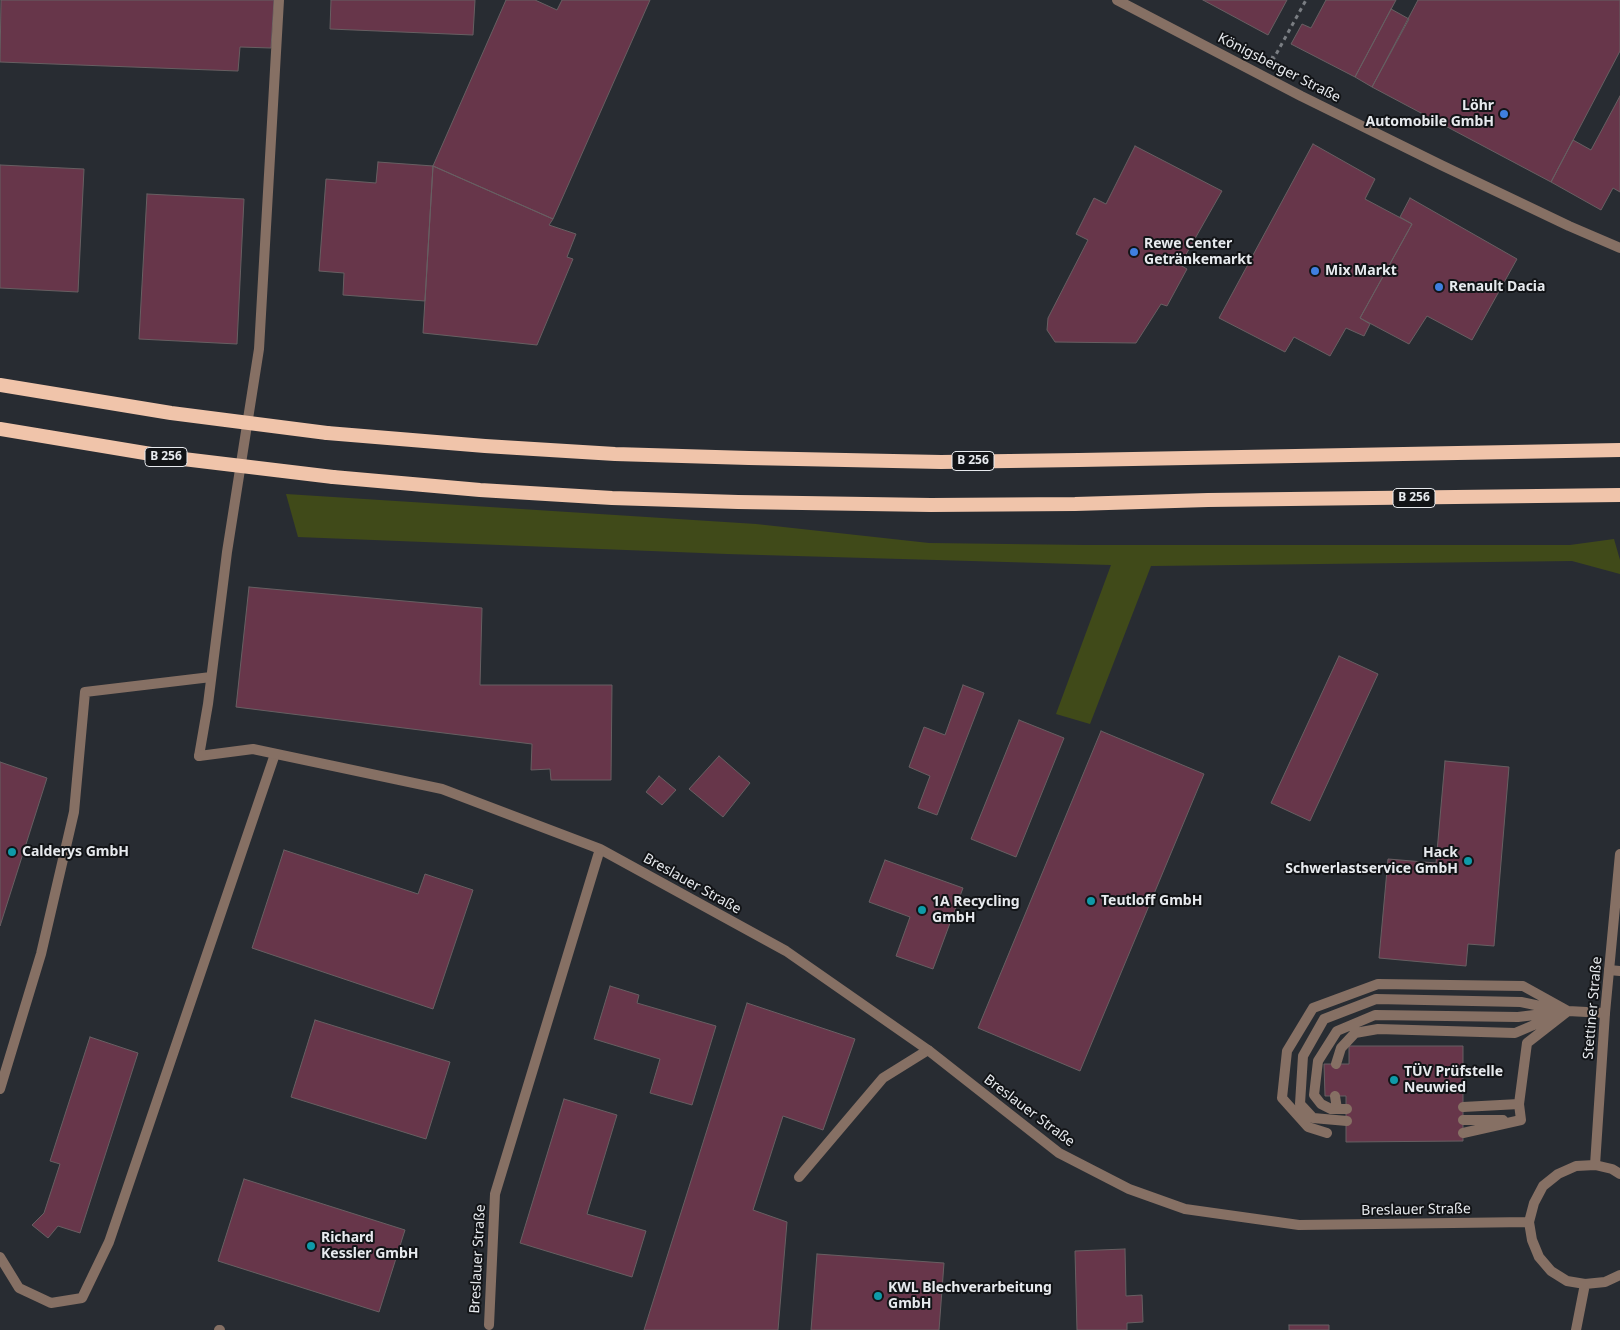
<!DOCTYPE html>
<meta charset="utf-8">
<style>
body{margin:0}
canvas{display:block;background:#282c32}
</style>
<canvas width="1620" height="1330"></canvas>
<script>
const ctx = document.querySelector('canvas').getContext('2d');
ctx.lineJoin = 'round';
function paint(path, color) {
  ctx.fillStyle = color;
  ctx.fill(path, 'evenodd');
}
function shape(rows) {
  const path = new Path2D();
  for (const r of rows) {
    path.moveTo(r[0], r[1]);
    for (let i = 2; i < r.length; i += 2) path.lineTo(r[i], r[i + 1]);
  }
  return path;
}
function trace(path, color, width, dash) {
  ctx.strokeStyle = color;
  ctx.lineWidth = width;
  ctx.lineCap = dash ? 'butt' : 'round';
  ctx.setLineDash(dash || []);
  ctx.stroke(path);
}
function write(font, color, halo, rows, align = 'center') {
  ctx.font = font + ' "Noto Sans",sans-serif';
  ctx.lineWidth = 4;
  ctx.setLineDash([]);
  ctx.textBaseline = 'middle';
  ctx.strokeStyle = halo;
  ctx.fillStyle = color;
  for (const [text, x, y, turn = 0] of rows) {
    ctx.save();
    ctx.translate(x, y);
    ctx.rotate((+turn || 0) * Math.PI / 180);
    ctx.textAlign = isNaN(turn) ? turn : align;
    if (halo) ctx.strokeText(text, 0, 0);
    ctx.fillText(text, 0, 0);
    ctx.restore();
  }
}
paint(shape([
 [286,494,756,524,929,543,1084,545,1570,545,1614,539,1620,560,1620,574,1572,561,1151,566,1090,724,1056,714,1111,565,727,554,298,537]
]), '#404a19');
const building = shape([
 [1,0,274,0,271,48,240,47,238,71,0,62,1,0],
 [331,0,475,0,473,35,330,29,331,0],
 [506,0,535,0,557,10,562,0,650,0,553,219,433,166,506,0],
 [1203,0,1287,0,1268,35,1203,0],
 [1326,0,1396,0,1355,77,1291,44,1302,24,1311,28,1326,0],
 [1418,0,1620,0,1620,51,1551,182,1372,87,1418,0],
 [1391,9,1409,19,1372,87,1355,77,1391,9],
 [1620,96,1620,192,1613,188,1601,210,1551,182,1573,140,1591,150,1620,96],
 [1313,144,1375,179,1365,199,1412,224,1360,318,1370,324,1364,336,1346,328,1330,356,1294,337,1285,352,1219,318,1313,144],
 [1135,146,1222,191,1180,265,1187,269,1167,306,1161,304,1136,343,1055,342,1047,330,1048,318,1088,240,1076,234,1094,198,1106,204,1135,146],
 [378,162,433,166,425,301,343,295,344,273,319,271,326,179,376,183,378,162],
 [0,165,84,169,78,292,0,288,0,165],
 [433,166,553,219,549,225,576,234,567,257,573,259,537,345,423,333,433,166],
 [147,194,244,199,237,344,139,339,147,194],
 [1410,198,1517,259,1472,340,1427,316,1409,344,1360,318,1412,224,1400,217,1410,198],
 [249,587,482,608,480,685,612,685,611,780,551,780,550,769,531,770,532,744,236,707,249,587],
 [1339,656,1378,674,1310,821,1271,803,1339,656],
 [963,685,984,693,937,815,918,808,930,776,909,767,924,727,945,735,963,685],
 [1019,720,1064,738,1016,857,971,839,1019,720],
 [1101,731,1204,774,1080,1071,978,1028,1101,731],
 [719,756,750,783,723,817,689,789,719,756],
 [1445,761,1509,767,1494,946,1468,944,1466,966,1379,958,1388,859,1436,863,1445,761],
 [0,762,47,778,0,926,0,762],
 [659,776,676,790,662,805,646,792,659,776],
 [284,850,418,894,425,874,473,890,433,1009,252,948,284,850],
 [885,860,963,888,933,969,896,956,910,917,869,902,885,860],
 [610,986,639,995,637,1003,716,1026,692,1105,650,1093,660,1059,594,1039,610,986],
 [747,1003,855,1039,823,1130,783,1116,753,1210,787,1222,778,1330,644,1330,747,1003],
 [315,1020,450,1062,426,1139,291,1097,315,1020],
 [90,1037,138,1053,80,1233,58,1226,48,1238,32,1225,44,1213,60,1164,50,1161,90,1037],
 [1349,1046,1463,1046,1463,1141,1346,1142,1346,1096,1325,1096,1324,1064,1349,1064,1349,1046],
 [564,1099,617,1115,587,1214,646,1231,632,1277,520,1243,564,1099],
 [244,1179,405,1230,379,1312,218,1261,244,1179],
 [1125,1249,1126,1296,1142,1295,1143,1322,1127,1323,1127,1330,1077,1330,1075,1251,1125,1249],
 [817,1254,944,1263,939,1330,811,1330,817,1254],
 [1289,1325,1329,1325,1329,1330,1289,1330,1289,1325]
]);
paint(building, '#67364a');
trace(building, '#675f62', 1);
trace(shape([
 [1271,57,1274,58,1306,0]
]), '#7a7e83', 3, [4, 4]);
trace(shape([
 [199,756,208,704,227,552,259,349,279,0],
 [1609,970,1620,971],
 [1336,1064,1341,1048,1355,1033,1378,1029,1515,1033,1555,1016],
 [0,1089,41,954,74,812,85,692,211,677],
 [1335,1096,1337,1109],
 [1463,1107,1519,1104],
 [1347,1109,1331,1109,1321,1104,1314,1095,1318,1061,1337,1031,1375,1015,1518,1017,1559,1012],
 [1463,1120,1503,1120],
 [1521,1120,1519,1104,1527,1043,1568,1011,1605,1013],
 [1347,1121,1313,1118,1300,1104,1303,1056,1324,1019,1376,999,1521,1002,1559,1010],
 [1327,1133,1308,1127,1282,1098,1287,1051,1313,1008,1378,984,1523,986,1568,1011],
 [1463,1133,1521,1120],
 [799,1177,883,1078,928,1050],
 [0,1257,19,1288,51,1303,82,1298,109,1242,275,754],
 [219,1330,220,1330]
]), '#867064', 10);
trace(shape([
 [1117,0,1301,96,1441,165,1569,226,1620,248],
 [199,756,253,749,442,789,600,849,786,951,928,1050,1059,1153,1129,1189,1185,1209,1299,1225,1529,1222],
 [1595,1165,1605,1013,1620,854],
 [1620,1174,1612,1169,1595,1165,1576,1166,1558,1174,1543,1186,1534,1203,1529,1222,1532,1240,1539,1257,1551,1271,1567,1281,1585,1284,1605,1282,1620,1275],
 [489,1325,495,1194,600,849],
 [1576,1330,1585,1284]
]), '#867064', 10);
trace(shape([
 [327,433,485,446,615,454,749,458,941,462,1079,460,1620,450],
 [333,477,480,490,612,498,738,502,931,505,1075,504,1208,500,1620,495]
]), '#f0c4aa', 14);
trace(shape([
 [0,385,171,413,327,433],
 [0,429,175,458,333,477]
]), '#f0c4aa', 14);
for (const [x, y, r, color] of [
 [1504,114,5,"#3f7fe0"],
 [1134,252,5,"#3f7fe0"],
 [1315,271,5,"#3f7fe0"],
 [1439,287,5,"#3f7fe0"],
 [12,852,5,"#0f9aa8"],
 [1468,861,5,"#0f9aa8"],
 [1091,901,5,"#0f9aa8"],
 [922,910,5,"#0f9aa8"],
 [1394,1080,5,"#0f9aa8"],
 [311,1246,5,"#0f9aa8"],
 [878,1296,5,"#0f9aa8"]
]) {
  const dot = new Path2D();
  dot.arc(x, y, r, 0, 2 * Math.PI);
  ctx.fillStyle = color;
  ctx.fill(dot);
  trace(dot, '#121417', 2);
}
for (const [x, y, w] of [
 [166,457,42],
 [973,461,42],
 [1414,498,42]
]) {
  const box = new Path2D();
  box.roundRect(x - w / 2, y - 9.5, w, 19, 4);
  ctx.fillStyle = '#121417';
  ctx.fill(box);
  trace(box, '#e7eaee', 1);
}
write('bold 12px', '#e7eaee', null, [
 ["B 256",166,457],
 ["B 256",973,461],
 ["B 256",1414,498]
]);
write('14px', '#e7eaee', '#121417', [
 ["Königsberger Straße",1279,68,27],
 ["Breslauer Straße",692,884,29],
 ["Stettiner Straße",1593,1008,-85],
 ["Breslauer Straße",1029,1111,37],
 ["Breslauer Straße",1416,1210,-1],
 ["Breslauer Straße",478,1259,-87]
]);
write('bold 14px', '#e7eaee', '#121417', [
 ["Löhr",1494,106,"right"],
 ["Automobile GmbH",1494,122,"right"],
 ["Rewe Center",1144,244],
 ["Getränkemarkt",1144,260],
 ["Mix Markt",1325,271],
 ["Renault Dacia",1449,287],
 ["Calderys GmbH",22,852],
 ["Hack",1458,853,"right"],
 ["Schwerlastservice GmbH",1458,869,"right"],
 ["Teutloff GmbH",1101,901],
 ["1A Recycling",932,902],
 ["GmbH",932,918],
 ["TÜV Prüfstelle",1404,1072],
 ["Neuwied",1404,1088],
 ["Richard",321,1238],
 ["Kessler GmbH",321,1254],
 ["KWL Blechverarbeitung",888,1288],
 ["GmbH",888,1304]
], 'left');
</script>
